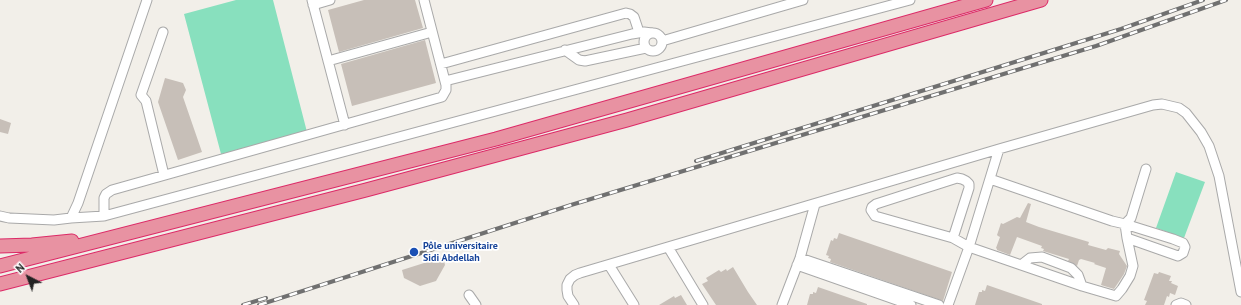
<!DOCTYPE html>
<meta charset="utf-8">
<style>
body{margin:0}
#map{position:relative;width:1241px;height:305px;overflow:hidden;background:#f2efe9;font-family:"PT Sans",sans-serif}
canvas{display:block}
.north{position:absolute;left:8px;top:257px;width:40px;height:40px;-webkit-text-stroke:3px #fff;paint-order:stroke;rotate:318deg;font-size:11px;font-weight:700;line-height:16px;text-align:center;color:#222}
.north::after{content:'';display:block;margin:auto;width:14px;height:18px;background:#222;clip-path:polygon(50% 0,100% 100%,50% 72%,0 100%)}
</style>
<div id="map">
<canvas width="1241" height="305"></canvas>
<div class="north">N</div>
</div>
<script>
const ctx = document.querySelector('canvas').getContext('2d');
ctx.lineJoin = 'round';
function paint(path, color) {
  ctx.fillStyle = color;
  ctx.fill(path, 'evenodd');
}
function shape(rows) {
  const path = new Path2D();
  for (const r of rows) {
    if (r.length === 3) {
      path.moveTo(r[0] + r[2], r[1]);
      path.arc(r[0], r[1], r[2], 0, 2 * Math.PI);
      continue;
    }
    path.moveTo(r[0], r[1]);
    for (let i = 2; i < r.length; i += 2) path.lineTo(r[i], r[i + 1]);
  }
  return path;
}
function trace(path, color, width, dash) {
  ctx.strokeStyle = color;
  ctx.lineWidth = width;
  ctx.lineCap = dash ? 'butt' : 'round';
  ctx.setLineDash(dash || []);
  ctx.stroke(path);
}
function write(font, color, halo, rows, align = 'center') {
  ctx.font = font + ' "PT Sans",sans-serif';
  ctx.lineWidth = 3.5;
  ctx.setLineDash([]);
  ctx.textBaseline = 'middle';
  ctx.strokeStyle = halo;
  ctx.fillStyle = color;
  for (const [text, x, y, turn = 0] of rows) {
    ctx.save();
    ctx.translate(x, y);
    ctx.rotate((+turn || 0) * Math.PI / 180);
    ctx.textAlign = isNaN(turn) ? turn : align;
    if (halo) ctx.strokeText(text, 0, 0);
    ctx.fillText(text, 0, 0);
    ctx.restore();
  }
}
paint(shape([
 [236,0,273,0,307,132,221,154,184,14],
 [1176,172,1205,182,1184,238,1156,228]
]), '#88e0be');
paint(shape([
 [364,0,415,0,423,28,339,52,328,10],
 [425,40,436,83,352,106,341,64],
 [165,78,183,83,186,90,183,97,202,152,178,160,158,102],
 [0,119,11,123,8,134,0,132],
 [1028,203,1031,204,1026,222,1039,227,1089,242,1088,245,1106,250,1108,248,1120,251,1119,254,1127,266,1124,274,1114,289,1101,285,1106,268,1094,264,1095,263,1081,259,1079,260,1077,266,1068,261,1069,259,1043,251,1044,249,1041,248,1042,246,1017,237,1010,255,997,250,997,249,996,248,1000,237,998,236,997,235,1001,223,1003,224,1017,217,1020,218],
 [839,233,952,272,943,301,830,262,831,259,828,258,829,256,826,255,831,240,833,241,834,238,837,239],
 [443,257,445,265,436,281,420,286,404,278,402,270],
 [733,267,748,292,757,305,716,305,702,284,708,281,706,278,719,270,721,272,726,269,727,271],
 [1159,272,1171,276,1169,281,1172,281,1171,283,1178,286,1175,295,1170,293,1169,297,1167,296,1164,305,1145,305,1147,301,1144,300,1154,273,1158,274],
 [987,285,1042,304,1042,305,975,305,979,292,982,292,982,290,985,291],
 [818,287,867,304,867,305,807,305,810,294,813,294,813,292,816,293],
 [681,295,687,305,659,305,674,296,675,298]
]), '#c7bfb8');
const minor = shape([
 [312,0,345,125],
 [313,5,330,0],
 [163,32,141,95,146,101,164,175],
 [653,42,9],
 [662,41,803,0],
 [565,50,579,60,585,61,646,48],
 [328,61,432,32],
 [441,64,626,13,630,14,634,17,639,32],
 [445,81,632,34,644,32,652,33],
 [990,179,1112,221,1125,224,1131,218,1146,169],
 [0,216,9,218,54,220,71,218,78,203,147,0],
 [104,216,104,198,106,194,112,190,442,97,446,90,446,85,424,0],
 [71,218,104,216,910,0],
 [953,238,969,188,969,184,966,181,962,179,957,178,876,204,872,207,871,210,875,216,953,238,969,247,1082,286,1116,296,1122,289,1130,276,1133,266,1127,238,1125,224,1173,239,1183,243,1185,247,1183,253,1178,256,1127,238],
 [668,247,703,305],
 [800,258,939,305],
 [609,265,634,305],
 [797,265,911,305],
 [1021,265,1030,258,1042,257,1071,268,1078,275,1082,286],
 [469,295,476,305],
 [574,305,568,296,567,290,567,285,570,279,575,275,580,273,999,149,1153,105,1162,104,1179,108,1186,113,1201,132,1209,146,1219,176,1241,292],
 [782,305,800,258,815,204],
 [948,305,969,247,999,149],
 [1176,305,1181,303,1186,305]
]);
const highway = shape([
 [0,246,32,245,72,241],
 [0,266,496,139,986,0],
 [0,284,366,190,627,120,1041,0]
]);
trace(minor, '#a9a9a9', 11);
trace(highway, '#dc2a67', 15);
trace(minor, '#fff', 9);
trace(highway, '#e892a2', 13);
const rail = shape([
 [696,161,1121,29,1203,0],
 [243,305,266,298],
 [259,305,571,205,1096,46,1226,0]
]);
trace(rail, '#707070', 4);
trace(rail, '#fff', 2.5, [8]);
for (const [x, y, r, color] of [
 [414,252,5,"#1a4fb4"]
]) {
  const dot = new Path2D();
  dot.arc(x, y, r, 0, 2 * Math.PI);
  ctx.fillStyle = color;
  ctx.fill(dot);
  trace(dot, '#fff', 1.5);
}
write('bold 10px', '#164399', '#fff', [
 ["Pôle universitaire",423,246],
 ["Sidi Abdellah",423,258]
], 'left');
</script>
